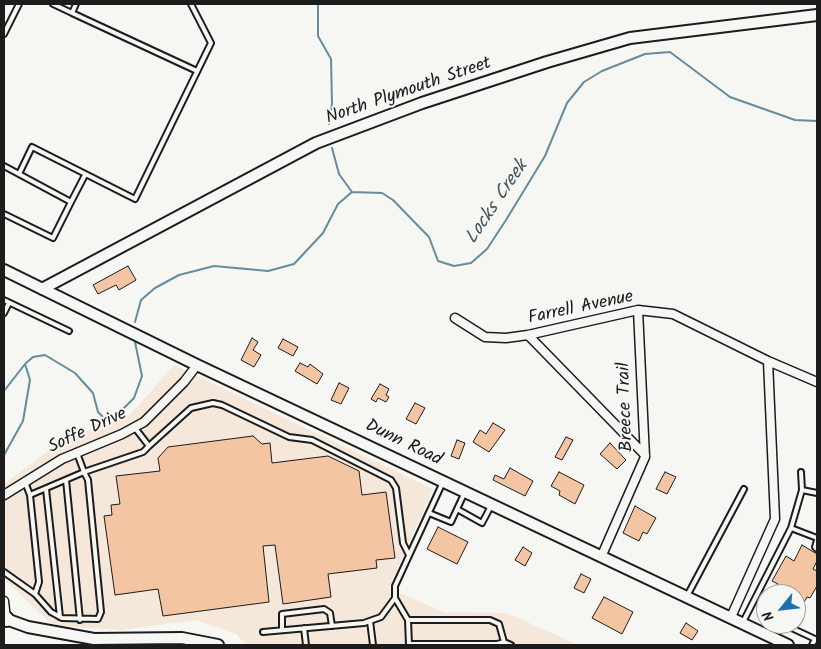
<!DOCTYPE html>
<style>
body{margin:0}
#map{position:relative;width:821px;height:649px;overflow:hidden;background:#f6f6f2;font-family:Kalam,sans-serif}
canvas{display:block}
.frame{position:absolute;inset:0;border:5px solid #1c1c1c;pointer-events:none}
.north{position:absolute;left:756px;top:584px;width:50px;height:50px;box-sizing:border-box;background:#f6f6f2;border:1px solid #9f9f9c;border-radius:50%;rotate:241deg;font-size:14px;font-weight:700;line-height:20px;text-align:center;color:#1c1c1c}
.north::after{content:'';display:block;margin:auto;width:18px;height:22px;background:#1f6fb2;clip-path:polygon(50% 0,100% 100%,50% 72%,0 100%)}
</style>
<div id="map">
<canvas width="821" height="649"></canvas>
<div class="frame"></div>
<div class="north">N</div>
</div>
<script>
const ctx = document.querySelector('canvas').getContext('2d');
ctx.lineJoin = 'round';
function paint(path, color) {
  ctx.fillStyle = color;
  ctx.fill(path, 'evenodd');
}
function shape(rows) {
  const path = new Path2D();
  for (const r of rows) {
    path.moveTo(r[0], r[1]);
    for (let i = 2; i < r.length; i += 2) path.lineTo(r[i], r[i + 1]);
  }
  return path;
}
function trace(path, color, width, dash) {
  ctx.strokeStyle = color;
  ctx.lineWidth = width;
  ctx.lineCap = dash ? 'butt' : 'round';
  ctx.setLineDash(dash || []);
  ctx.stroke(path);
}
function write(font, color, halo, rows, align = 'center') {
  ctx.font = font + ' Kalam,sans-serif';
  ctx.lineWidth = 4;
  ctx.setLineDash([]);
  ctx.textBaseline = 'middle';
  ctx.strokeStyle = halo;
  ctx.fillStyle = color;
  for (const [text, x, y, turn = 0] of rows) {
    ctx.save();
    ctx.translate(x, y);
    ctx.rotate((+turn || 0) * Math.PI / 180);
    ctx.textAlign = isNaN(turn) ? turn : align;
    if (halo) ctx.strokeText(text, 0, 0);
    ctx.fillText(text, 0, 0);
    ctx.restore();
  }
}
paint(shape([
 [174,365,433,489,389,588,444,612,507,613,578,645,247,645,236,634,195,620,121,630,54,626,4,579,4,484,64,439,129,416]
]), '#f5e7da');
trace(shape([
 [318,4,318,36,331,59,332,104,329,124],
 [332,148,339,174,352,192],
 [135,322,141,300,155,288,179,275,214,266,268,271,294,264,323,233,338,204,352,192,382,193,393,200,429,237,438,261,454,266,471,263,487,249,506,220,545,156,567,103,584,82,602,71,645,54,670,52,730,97,795,120,817,121],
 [4,391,25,364],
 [4,455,23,421,30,380,25,364,33,357,45,355,75,373,93,393,98,412,104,418,116,416,134,398,142,376,135,342]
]), '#638d9e', 2);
const building = shape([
 [128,266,136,280,119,290,116,285,98,294,93,285,128,266],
 [252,338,258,342,253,350,261,355,254,367,241,360,252,338],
 [283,339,298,347,293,356,278,348,283,339],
 [300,363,308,367,310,364,323,374,317,384,295,371,300,363],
 [339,383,349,388,341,404,331,400,339,383],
 [380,384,389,389,386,395,389,397,386,402,378,398,376,402,371,399,380,384],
 [415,403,425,408,416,424,406,419,415,403],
 [493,423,505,430,489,452,473,442,480,430,486,434,493,423],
 [253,436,262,444,270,443,272,463,328,456,359,471,362,495,386,492,395,558,376,560,377,568,328,574,331,597,283,604,275,545,263,546,269,602,163,616,158,589,115,595,104,516,112,515,111,505,120,504,116,476,160,471,158,458,168,447,253,436],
 [566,437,573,440,562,460,555,457,566,437],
 [457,440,465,443,459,459,451,456,457,440],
 [610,443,626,460,617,469,600,454,610,443],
 [510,468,533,481,525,496,493,480,495,475,504,479,510,468],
 [559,472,584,485,575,504,559,495,560,491,551,486,559,472],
 [665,472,676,477,667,494,656,489,665,472],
 [635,506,656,518,647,534,643,532,639,541,623,533,635,506],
 [438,527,468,542,457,564,427,549,438,527],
 [802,545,817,554,817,561,813,569,817,571,817,586,810,598,807,597,802,606,796,602,796,594,773,592,778,584,772,581,786,556,794,561,802,545],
 [523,547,532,553,525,566,515,560,523,547],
 [581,574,591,579,584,593,574,588,581,574],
 [604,597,633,612,622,634,592,618,604,597],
 [686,623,698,631,692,640,680,633,686,623]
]);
paint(building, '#f4c5a3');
trace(building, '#1c1c1c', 1);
const lane = shape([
 [53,4,72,13],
 [76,4,72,13,197,71],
 [4,34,19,4],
 [4,166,71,202,53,238,4,214],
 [19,174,32,147,135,199,211,43,191,4],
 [71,202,85,175],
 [4,300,69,331],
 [4,313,9,303],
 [149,446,191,408,213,403,222,405,289,437,312,440,391,480,396,488,403,543,409,555],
 [66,480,80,620],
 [25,482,30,495,39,582,35,594],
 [46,489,60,617],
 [802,490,817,493],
 [465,492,457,509,482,523,491,506],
 [30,495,84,472,77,453],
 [429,513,451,522,457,509],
 [791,528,802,490,801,472],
 [817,540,815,547,817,549],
 [4,572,35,594,51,612,62,618,98,619,101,612,88,480,84,472,143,452,149,446,135,428],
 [687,596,744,489],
 [408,620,490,620,499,624,504,642],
 [370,621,373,645],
 [743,622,791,528,817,538],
 [783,624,815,639,812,645],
 [304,628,306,645],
 [282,630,282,614,324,609,330,613,332,626],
 [263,632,364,623,381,617,395,598],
 [767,633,772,624],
 [409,644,497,644,504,642,511,645],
 [409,645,408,620,395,598,395,586,443,482]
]);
const street = shape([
 [455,318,485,337,506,338,528,335,638,310,673,314,768,361,817,382],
 [528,335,645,455],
 [4,495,62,459,122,434,144,422,184,382,197,365],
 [602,555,645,457,638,310],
 [4,601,6,619],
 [731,617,775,519,768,361]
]);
const secondary = shape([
 [4,270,197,365,788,645],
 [42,289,316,143,422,103,547,62,630,38,817,15],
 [6,619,28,627,94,639,182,638,218,645]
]);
const highway = shape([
 [4,618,6,619]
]);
trace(lane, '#1c1c1c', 8);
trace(street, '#1c1c1c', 11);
trace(secondary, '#1c1c1c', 14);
trace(highway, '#1c1c1c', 18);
trace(lane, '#f6f6f2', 4);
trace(street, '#f6f6f2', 8);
trace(secondary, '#f6f6f2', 10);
trace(highway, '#f6f6f2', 14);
write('18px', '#1c1c1c', '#f6f6f2', [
 ["North Plymouth Street",409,92,-19],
 ["Farrell Avenue",581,309,-12],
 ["Breece Trail",627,407,-92],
 ["Soffe Drive",88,432,-25],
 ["Dunn Road",403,444,26]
]);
write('italic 19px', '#40545d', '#f6f6f2', [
 ["Locks Creek",498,203,-56]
]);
</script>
